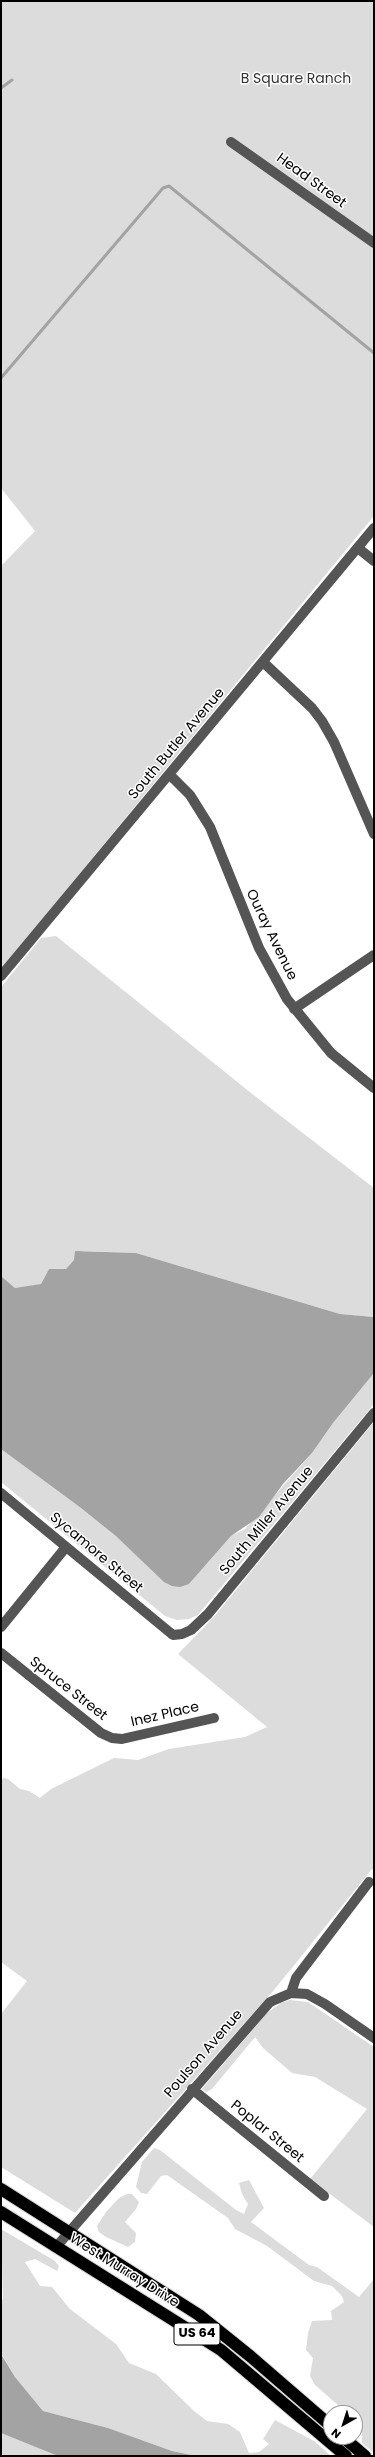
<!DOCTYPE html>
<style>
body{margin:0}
#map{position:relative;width:375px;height:2457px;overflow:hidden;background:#fff;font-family:Poppins,sans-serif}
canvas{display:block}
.frame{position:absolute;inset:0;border:2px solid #000;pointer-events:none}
.north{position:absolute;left:323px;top:2405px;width:40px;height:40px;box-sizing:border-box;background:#fff;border:1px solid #999;border-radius:50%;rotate:219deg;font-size:11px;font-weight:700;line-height:16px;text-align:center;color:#000}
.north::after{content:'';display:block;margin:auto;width:14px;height:18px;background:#000;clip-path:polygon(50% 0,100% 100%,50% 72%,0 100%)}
</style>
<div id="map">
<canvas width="375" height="2457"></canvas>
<div class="frame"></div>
<div class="north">N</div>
</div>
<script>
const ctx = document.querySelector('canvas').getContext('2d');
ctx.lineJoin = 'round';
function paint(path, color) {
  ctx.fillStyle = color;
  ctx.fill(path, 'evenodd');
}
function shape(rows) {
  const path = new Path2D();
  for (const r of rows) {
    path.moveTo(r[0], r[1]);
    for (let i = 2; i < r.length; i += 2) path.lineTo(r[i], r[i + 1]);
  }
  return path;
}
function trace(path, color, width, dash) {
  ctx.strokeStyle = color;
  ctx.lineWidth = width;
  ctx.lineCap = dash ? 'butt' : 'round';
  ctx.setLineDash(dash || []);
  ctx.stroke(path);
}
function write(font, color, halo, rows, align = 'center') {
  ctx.font = font + ' Poppins,sans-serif';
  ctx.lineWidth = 3;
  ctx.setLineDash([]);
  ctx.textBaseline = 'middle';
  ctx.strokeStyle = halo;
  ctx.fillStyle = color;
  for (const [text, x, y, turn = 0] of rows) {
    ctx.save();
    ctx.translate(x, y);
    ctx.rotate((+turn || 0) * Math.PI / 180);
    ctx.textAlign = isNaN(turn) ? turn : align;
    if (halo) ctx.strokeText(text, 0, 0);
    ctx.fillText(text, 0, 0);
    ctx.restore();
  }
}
paint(shape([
 [1,1,374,1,374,237,246,157,374,248,374,516,1,969,1,566,35,531,1,488],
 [56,936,251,1093,374,1188,374,1317,340,1314,136,1253,83,1251,66,1269,49,1269,41,1284,23,1288,15,1288,1,1276,1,987,41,938],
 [374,1373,374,1404,198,1615,189,1619,177,1620,165,1616,1,1482,1,1449,81,1508,117,1537,189,1584,231,1536,245,1529,312,1453,333,1423],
 [374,1422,374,1871,372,1869,274,1990,75,2213,1,2167,1,2014,27,1981,1,1962,1,1782,3,1778,8,1779,20,1789,29,1791,40,1798,51,1789,114,1758,138,1760,169,1749,245,1737,267,1727,178,1654,213,1618],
 [290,2000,308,2002,374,2047,374,2227,310,2179,367,2109,315,2077,292,2073,263,2048,255,2037,212,2089,206,2092,202,2089,267,2013,281,2003],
 [154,2148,160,2150,236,2210,244,2214,248,2204,242,2194,239,2183,249,2180,264,2208,251,2222,309,2265,317,2267,359,2297,374,2279,374,2453,362,2443,362,2427,355,2419,355,2413,347,2413,315,2385,310,2376,313,2358,306,2350,308,2333,312,2321,332,2320,331,2311,344,2302,342,2296,332,2286,314,2281,267,2246,235,2229,228,2218,167,2175,161,2176,147,2194,141,2193,136,2187,142,2162],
 [127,2194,132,2194,139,2202,136,2209,125,2222,136,2233,135,2242,128,2247,106,2237,99,2232,97,2226,106,2212,119,2198],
 [1,2229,55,2261,59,2266,57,2271,35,2259,25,2262,40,2286,52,2287,70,2309,116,2344,129,2363,156,2374,194,2411,207,2421,228,2424,240,2432,249,2453,259,2452,269,2444,263,2439,275,2420,314,2441,330,2455,196,2456,172,2451,108,2428,43,2411,15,2377,1,2353,1,2301,3,2299],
 [1,2433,29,2444,58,2456,1,2456]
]), '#dcdcdc');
paint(shape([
 [75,1251,136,1253,340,1314,374,1317,374,1373,333,1423,312,1453,283,1484,259,1517,231,1536,189,1584,180,1587,172,1586,164,1582,117,1537,81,1508,1,1449,1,1276,15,1288,41,1284,49,1269,66,1269,74,1260],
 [1,2354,15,2377,43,2411,108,2428,172,2451,196,2456,58,2456,1,2433]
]), '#a3a3a3');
trace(shape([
 [1,88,12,80],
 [1,378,163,188,169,186,374,353]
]), '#a3a3a3', 3);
const highway = shape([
 [1,2189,199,2315,250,2356,331,2426],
 [1,2212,221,2350,346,2456],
 [343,2437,365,2456]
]);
trace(highway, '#dbdbdb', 14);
trace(shape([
 [231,142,374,243],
 [358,548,374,561],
 [263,662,312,708,322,721,334,742,374,834],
 [170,775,190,795,210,827,259,948,287,999,331,1053,374,1088],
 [1,976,374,528],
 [294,1009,374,955],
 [1,1493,173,1635,182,1634,191,1630,208,1614,374,1413],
 [1,1627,66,1547],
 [1,1653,101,1733,112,1738,122,1739,214,1718],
 [291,1993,296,1978,369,1882],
 [192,2089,324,2196],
 [56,2247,270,2002,291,1993,307,1994,325,2004,374,2038]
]), '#555', 10);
trace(highway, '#000', 12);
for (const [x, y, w] of [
 [197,2334,46]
]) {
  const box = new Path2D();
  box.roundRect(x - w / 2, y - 11, w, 22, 3);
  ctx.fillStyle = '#fff';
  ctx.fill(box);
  trace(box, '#000', 1);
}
write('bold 13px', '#000', null, [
 ["US 64",197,2334]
]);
write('14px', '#333', '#fff', [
 ["B Square Ranch",296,79]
]);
write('14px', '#000', '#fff', [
 ["Head Street",311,181,36],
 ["South Butler Avenue",177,744,-50],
 ["Ouray Avenue",271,935,64],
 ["South Miller Avenue",267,1521,-50],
 ["Sycamore Street",96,1553,40],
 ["Spruce Street",68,1689,38],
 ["Inez Place",165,1715,-13],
 ["Poulson Avenue",204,2054,-49],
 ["Poplar Street",267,2132,39],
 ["West Murray Drive",124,2271,32]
]);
</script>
